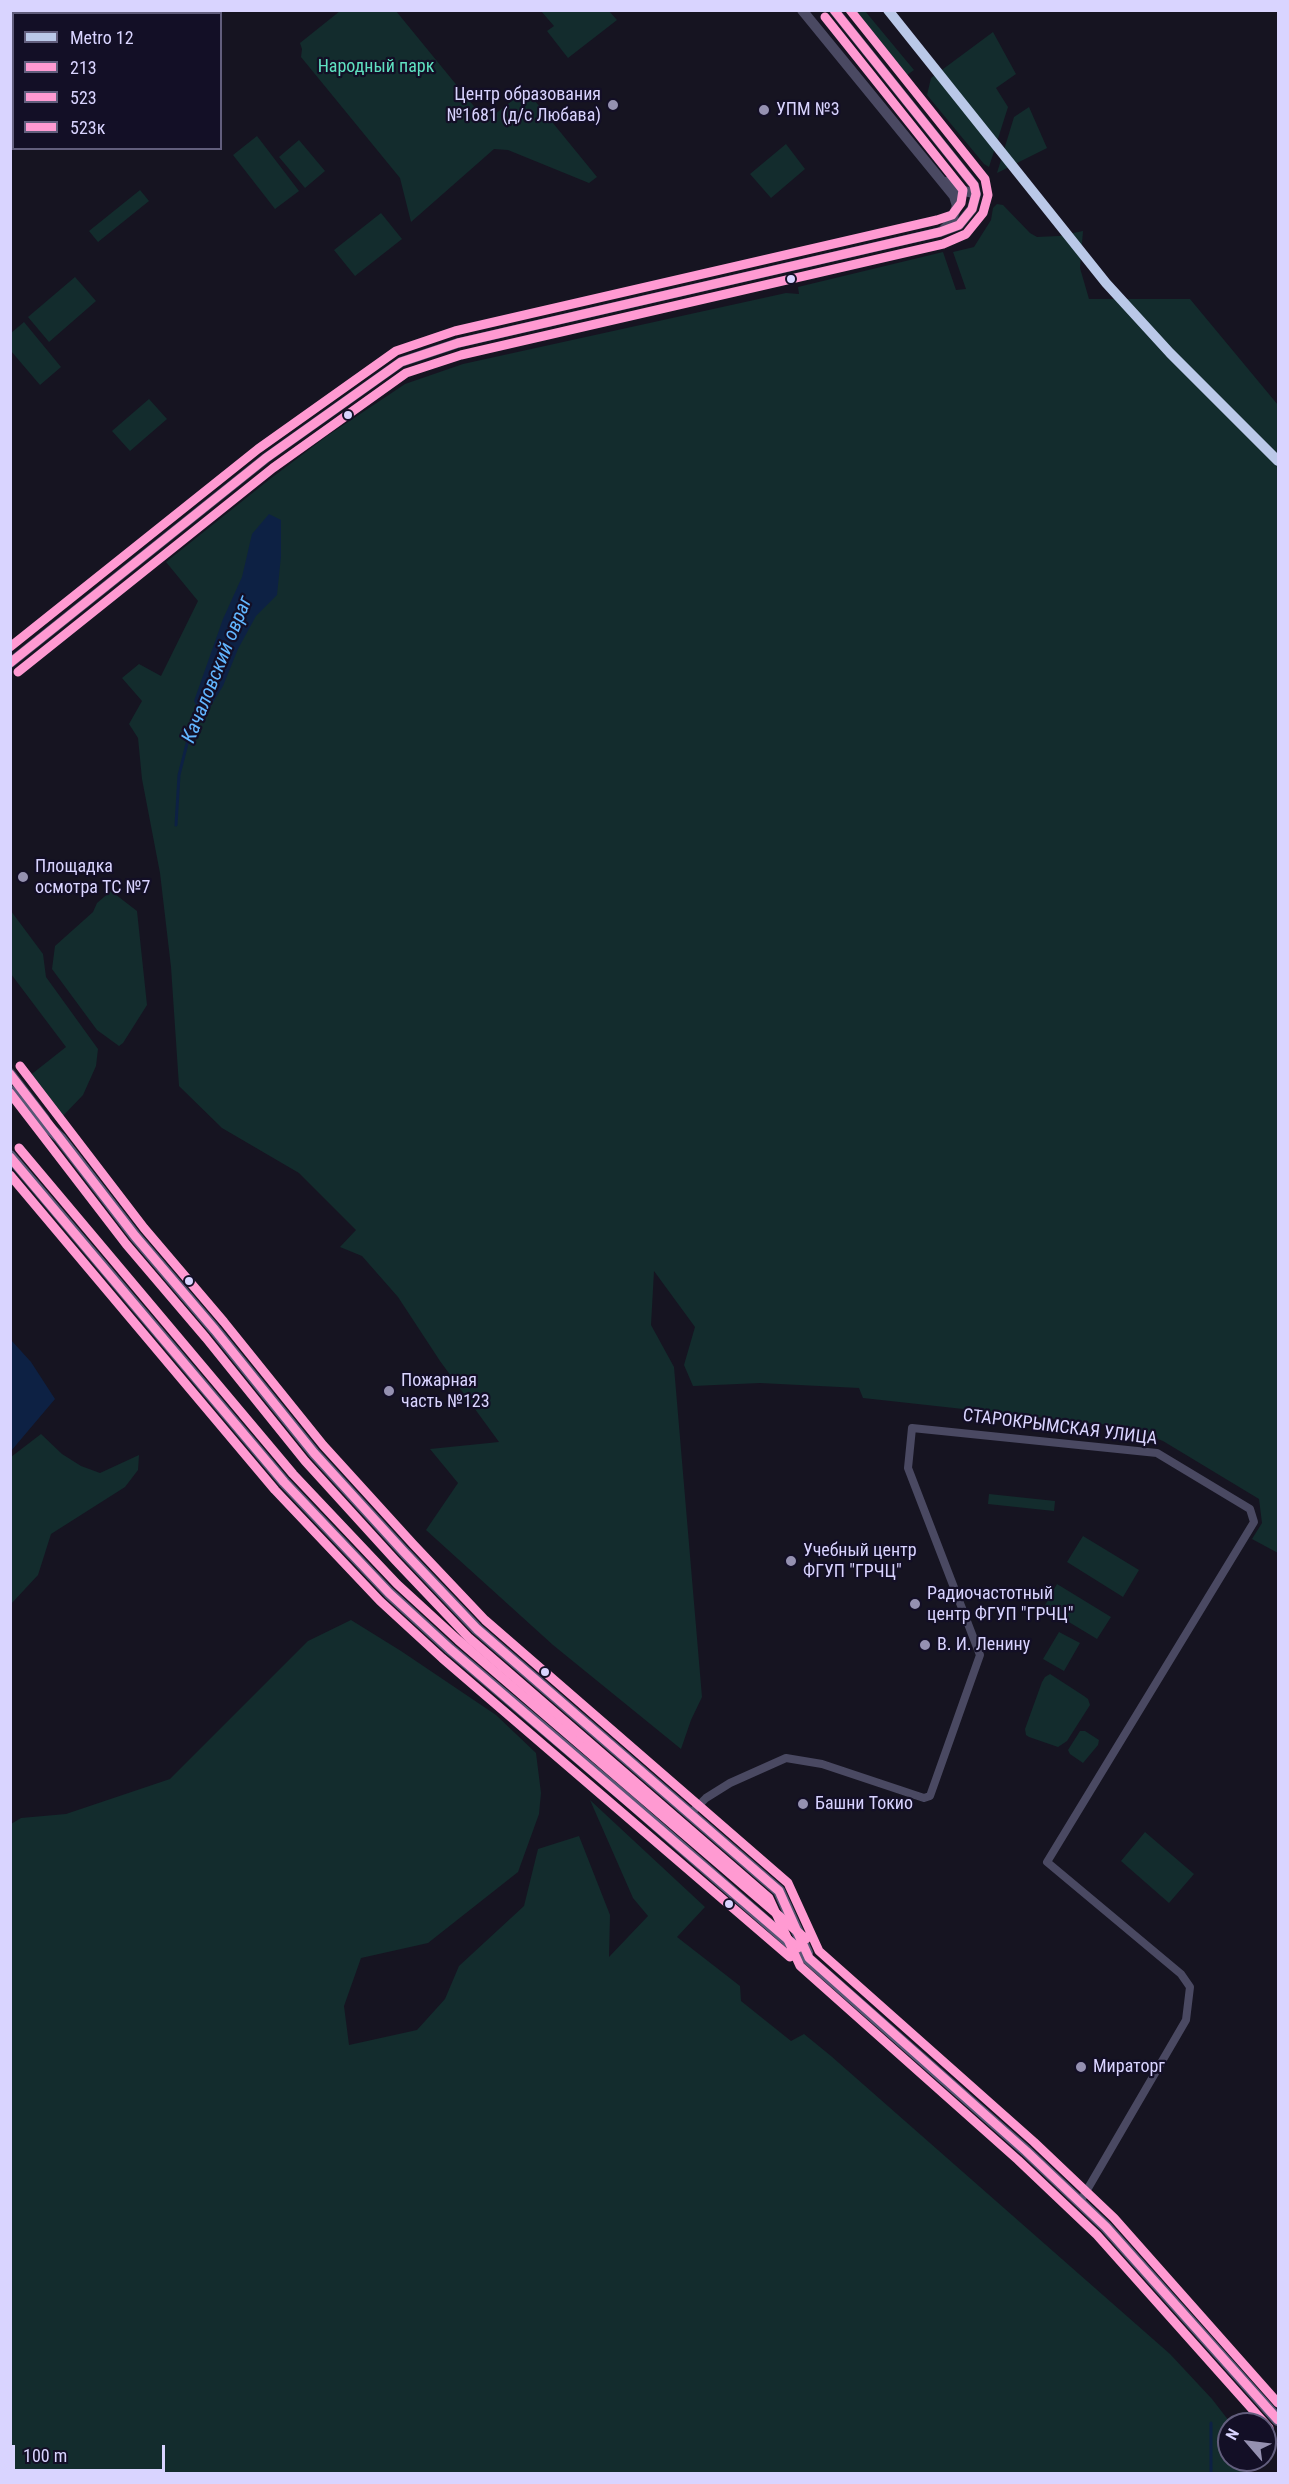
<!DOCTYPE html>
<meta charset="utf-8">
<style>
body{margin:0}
#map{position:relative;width:1289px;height:2484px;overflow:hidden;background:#161421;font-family:"Roboto Condensed",sans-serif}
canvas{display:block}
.frame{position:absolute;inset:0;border:12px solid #d9d4ff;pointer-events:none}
.legend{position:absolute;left:12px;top:12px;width:210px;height:138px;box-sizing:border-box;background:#130f26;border:2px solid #625e7d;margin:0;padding:8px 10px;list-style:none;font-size:18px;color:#d9d4ff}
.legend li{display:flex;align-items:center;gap:12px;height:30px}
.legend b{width:30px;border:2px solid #625e7d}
.north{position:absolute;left:1217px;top:2412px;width:60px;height:60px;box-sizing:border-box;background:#130f26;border:2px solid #625e7d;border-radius:50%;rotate:298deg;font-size:16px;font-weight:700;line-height:24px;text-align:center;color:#d9d4ff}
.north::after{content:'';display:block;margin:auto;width:21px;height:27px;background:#9591b1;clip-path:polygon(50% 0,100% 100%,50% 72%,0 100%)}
.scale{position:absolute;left:12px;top:2445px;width:153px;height:27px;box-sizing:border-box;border:3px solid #d9d4ff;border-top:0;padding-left:8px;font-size:18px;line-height:21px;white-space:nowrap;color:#d9d4ff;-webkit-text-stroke:4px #130f26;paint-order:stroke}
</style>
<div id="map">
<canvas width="1289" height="2484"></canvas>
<div class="frame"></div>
<ul class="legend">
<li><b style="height:8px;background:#bac8e8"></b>Metro 12</li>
<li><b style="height:8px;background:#ff9ad2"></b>213</li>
<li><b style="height:8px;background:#ff9ad2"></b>523</li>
<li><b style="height:8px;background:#ff9ad2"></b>523к</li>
</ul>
<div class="north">N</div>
<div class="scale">100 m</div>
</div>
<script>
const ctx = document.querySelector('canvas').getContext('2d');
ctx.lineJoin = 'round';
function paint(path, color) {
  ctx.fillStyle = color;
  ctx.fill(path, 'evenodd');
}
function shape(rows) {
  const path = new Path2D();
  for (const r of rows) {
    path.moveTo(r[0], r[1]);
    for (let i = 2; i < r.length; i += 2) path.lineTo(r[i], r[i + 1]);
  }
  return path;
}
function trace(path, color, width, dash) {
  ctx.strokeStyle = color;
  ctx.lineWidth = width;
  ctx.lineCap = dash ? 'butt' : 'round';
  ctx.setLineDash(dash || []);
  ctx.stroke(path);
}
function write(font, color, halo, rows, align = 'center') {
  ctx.font = font + ' "Roboto Condensed",sans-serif';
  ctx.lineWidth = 4.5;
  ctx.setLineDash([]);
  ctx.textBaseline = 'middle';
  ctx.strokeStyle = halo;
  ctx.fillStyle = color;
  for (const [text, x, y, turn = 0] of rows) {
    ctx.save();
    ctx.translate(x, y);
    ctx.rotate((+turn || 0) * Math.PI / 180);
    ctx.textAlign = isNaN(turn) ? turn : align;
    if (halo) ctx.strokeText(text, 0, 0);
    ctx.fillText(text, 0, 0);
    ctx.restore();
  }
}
paint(shape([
 [340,11,396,11,486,121,526,90,597,177,589,183,508,150,494,149,411,222,400,178,301,57,302,49,300,43],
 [541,11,609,11,617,20,568,58,547,31,554,26],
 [854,11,865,11,914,70,907,75],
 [993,32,1016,74,996,88,1008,107,989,167,984,164,927,95,931,78],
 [1029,107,1047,148,997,173,1014,117],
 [257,136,299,191,275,209,233,155],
 [299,140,325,171,305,188,279,157],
 [786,144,805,169,771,198,750,174],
 [140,190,149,201,98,242,89,231],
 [997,204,1003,205,1030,233,1037,237,1059,236,1083,231,1080,268,1089,299,1190,299,1278,405,1278,1553,1252,1539,1262,1523,1259,1499,1163,1441,1134,1430,1118,1426,863,1398,859,1388,760,1383,693,1386,684,1365,695,1327,654,1271,651,1325,674,1367,702,1697,691,1720,681,1749,553,1645,426,1530,458,1483,430,1449,499,1442,440,1361,398,1297,362,1256,340,1247,356,1230,299,1173,222,1128,179,1086,171,967,160,873,142,779,138,738,129,724,142,701,122,678,139,664,161,676,198,601,166,562,270,479,327,436,405,384,463,364,786,293,799,294,798,287,943,252,956,290,966,289,953,252,974,247,991,220,993,208],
 [381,213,402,239,355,276,334,250],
 [75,277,96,301,49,342,28,317],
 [24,322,61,367,40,385,11,351,11,333],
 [149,399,167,419,130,451,112,431],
 [111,891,137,911,147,1005,123,1043,119,1046,97,1030,52,969,55,946,93,912,97,903],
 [11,911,43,954,46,977,98,1049,96,1066,83,1095,61,1118,28,1077,66,1047,11,974],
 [41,1434,62,1454,81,1466,100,1473,139,1455,138,1470,125,1487,51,1534,38,1575,11,1604,11,1457],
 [989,1494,1055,1501,1054,1511,988,1504],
 [1083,1536,1139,1570,1123,1597,1067,1562],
 [1057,1584,1111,1617,1097,1639,1044,1607],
 [351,1620,401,1651,496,1715,536,1753,541,1793,539,1814,518,1872,428,1943,361,1958,344,2006,349,2045,417,2030,445,1999,459,1966,524,1906,538,1849,579,1836,610,1915,609,1957,648,1916,633,1898,590,1800,705,1907,677,1937,740,1986,741,2001,791,2041,804,2034,831,2056,1170,2354,1212,2399,1229,2421,1229,2460,1242,2460,1247,2473,11,2473,11,1824,21,1818,66,1814,170,1779,308,1641],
 [1059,1632,1080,1643,1064,1671,1043,1659],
 [1050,1674,1084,1696,1088,1699,1090,1705,1067,1741,1058,1747,1029,1737,1026,1735,1025,1729,1042,1682,1045,1677],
 [1080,1731,1085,1731,1099,1740,1098,1745,1083,1763,1070,1754,1068,1750],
 [1145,1832,1194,1874,1169,1903,1121,1861]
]), '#132c2d');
paint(shape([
 [269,514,281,520,281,556,277,595,256,616,238,649,223,686,203,719,194,701,223,619,242,577,252,534],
 [11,1340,31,1362,55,1399,11,1451]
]), '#0d2144');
trace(shape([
 [176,825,179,775,190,732,200,708],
 [1211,2423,1211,2474]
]), '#0d2144', 3);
trace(shape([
 [690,1814,706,1798,730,1783,786,1758,822,1764,924,1798,930,1796,980,1655,908,1468,912,1428,1157,1453,1250,1509,1254,1522,1047,1862,1181,1974,1190,1987,1186,2020,1080,2202]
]), '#4a4962', 8);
trace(shape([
 [802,10,954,196,957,206,951,222,943,230],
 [946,182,957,189,976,194],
 [10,663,266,458,401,362,458,343,940,232,959,225,972,209,976,194,974,185,834,10],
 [10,1073,45,1119]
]), '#4a4962', 10);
trace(shape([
 [10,1091,60,1138,135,1236,215,1330,314,1453,404,1552,477,1629,779,1891,807,1953],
 [10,1156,284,1482,389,1593,450,1649,629,1801,1026,2151,1106,2227,1278,2420]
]), '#575674', 12);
trace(shape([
 [10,663,266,458,401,362,458,343,940,232,959,225,972,209,976,194,974,185,834,10],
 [10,1074,135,1236,215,1330,314,1453,404,1552,477,1629,779,1891,809,1958,1026,2151,1106,2227,1278,2420],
 [10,1157,284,1482,389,1593,450,1649,798,1948]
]), '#ff9ad2', 9);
trace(shape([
 [18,672,273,468,406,373,461,355,943,244,966,234,983,213,988,195,985,179,850,10],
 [10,1093,126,1244,206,1338,305,1461,395,1560,469,1638,769,1898,800,1966,1018,2160,1097,2235,1269,2428],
 [10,1175,275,1490,380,1601,442,1658,790,1957]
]), '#ff9ad2', 9);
trace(shape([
 [10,647,258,449,396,351,455,331,937,220,952,215,961,203,963,190,825,17],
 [20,1066,144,1228,224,1322,323,1445,413,1544,485,1620,788,1883,819,1951,1034,2142,1114,2218,1278,2403],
 [19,1148,293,1474,397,1584,458,1640,806,1939]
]), '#ff9ad2', 9);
trace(shape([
 [888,10,1106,283,1170,353,1278,461]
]), '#bac8e8', 10);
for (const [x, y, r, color] of [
 [613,105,6,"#9591b1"],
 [764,110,6,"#9591b1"],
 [791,279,5,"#d9d4ff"],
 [348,415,5,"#d9d4ff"],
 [23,877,6,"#9591b1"],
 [189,1281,5,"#d9d4ff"],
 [389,1391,6,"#9591b1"],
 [791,1561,6,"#9591b1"],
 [915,1604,6,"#9591b1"],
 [925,1645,6,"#9591b1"],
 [545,1672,5,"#d9d4ff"],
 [803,1804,6,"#9591b1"],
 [729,1904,5,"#d9d4ff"],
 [1081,2067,6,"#9591b1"]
]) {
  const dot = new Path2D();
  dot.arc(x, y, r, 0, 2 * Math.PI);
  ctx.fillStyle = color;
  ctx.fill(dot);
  trace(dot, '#130f26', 2);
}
write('18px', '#5fe0c0', '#130f26', [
 ["Народный парк",376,67]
]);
write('18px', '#d9d4ff', '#130f26', [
 ["Центр образования",601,95,"right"],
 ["№1681 (д/с Любава)",601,116,"right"],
 ["УПМ №3",776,110],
 ["Площадка",35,867],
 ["осмотра ТС №7",35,888],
 ["Пожарная",401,1381],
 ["часть №123",401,1402],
 ["Учебный центр",803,1551],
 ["ФГУП \"ГРЧЦ\"",803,1572],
 ["Радиочастотный",927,1594],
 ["центр ФГУП \"ГРЧЦ\"",927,1615],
 ["В. И. Ленину",937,1645],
 ["Башни Токио",815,1804],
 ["Мираторг",1093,2067]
], 'left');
write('18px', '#d9d4ff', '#130f26', [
 ["СТАРОКРЫМСКАЯ УЛИЦА",1060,1428,7]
]);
write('italic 20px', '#62b6ff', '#130f26', [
 ["Качаловский овраг",218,670,-68]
]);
</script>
